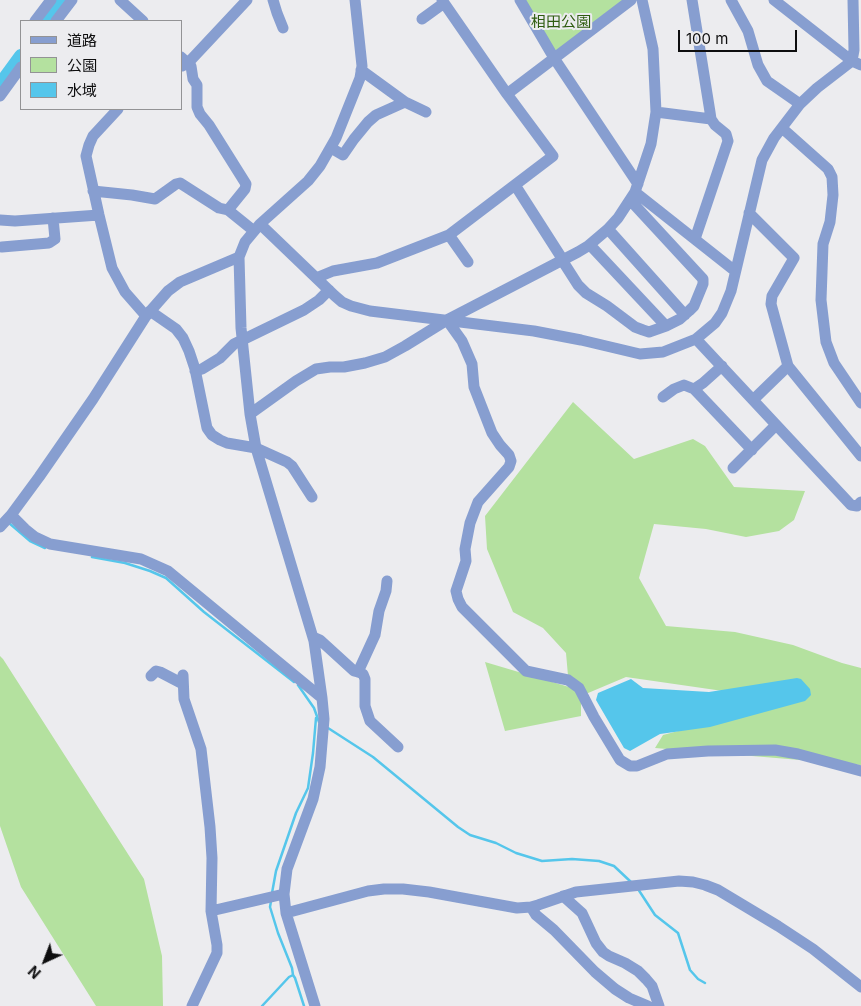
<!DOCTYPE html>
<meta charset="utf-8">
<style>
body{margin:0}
#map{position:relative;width:861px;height:1006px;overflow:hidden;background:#ececef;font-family:Inter,"Noto Sans JP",sans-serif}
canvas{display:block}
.legend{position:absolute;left:20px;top:20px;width:162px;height:90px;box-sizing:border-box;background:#ececef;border:1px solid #939395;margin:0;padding:6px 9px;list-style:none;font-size:15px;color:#0e0e0f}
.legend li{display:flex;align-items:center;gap:10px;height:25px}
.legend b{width:25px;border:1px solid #939395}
.north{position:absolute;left:20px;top:936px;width:50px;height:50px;-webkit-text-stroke:4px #ececef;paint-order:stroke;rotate:223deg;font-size:14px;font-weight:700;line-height:20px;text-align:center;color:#0e0e0f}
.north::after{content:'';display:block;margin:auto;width:18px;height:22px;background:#0e0e0f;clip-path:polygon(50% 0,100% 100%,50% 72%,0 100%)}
.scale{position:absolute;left:678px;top:30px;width:119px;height:22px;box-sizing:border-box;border:2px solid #0e0e0f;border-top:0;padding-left:6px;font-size:15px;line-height:18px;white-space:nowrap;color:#0e0e0f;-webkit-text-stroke:4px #ececef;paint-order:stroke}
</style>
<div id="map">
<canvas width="861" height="1006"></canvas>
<ul class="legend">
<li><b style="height:6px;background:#879ed0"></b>道路</li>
<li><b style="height:14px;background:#b4e19f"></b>公園</li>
<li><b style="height:14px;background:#55c6eb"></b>水域</li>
</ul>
<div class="north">N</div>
<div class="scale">100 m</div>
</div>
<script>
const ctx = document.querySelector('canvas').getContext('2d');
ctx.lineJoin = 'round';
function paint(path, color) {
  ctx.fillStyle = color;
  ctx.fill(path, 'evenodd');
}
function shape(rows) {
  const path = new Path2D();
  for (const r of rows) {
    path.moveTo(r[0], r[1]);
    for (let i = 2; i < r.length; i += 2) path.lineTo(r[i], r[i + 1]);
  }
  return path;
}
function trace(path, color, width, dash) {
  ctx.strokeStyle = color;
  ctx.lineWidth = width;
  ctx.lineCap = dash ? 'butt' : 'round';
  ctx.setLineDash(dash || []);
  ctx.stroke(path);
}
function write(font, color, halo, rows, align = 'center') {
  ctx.font = font + ' Inter,"Noto Sans JP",sans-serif';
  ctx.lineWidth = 4;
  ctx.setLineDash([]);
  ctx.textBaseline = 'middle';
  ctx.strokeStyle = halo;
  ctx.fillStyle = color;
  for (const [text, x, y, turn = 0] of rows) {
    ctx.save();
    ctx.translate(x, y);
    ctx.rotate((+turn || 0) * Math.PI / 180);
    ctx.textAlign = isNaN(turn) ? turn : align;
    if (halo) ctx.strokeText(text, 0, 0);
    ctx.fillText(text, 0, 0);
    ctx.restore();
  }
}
paint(shape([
 [523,0,627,0,558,52,553,52],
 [573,402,634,459,693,439,705,446,734,487,805,491,794,520,779,531,746,537,706,529,654,524,639,578,666,626,735,632,793,645,842,663,861,668,861,765,655,748,663,735,792,701,626,677,581,696,581,716,505,731,485,662,569,687,566,653,543,628,513,612,487,549,485,516],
 [0,656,3,659,144,879,162,956,163,1006,96,1006,21,887,0,826]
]), '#b4e19f');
paint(shape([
 [797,678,801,679,810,689,811,695,805,701,710,727,660,734,630,751,624,748,596,700,598,693,631,679,643,688,709,692]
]), '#55c6eb');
trace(shape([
 [9,523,30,541,45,548],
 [92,557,125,563,150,571,166,578,204,612,294,682],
 [298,685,314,708,319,722],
 [328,728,373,757,458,827,470,835,496,843,516,853,542,861,572,859,599,861,614,866,631,882],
 [638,889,655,915,678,933,690,970,698,979,705,983],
 [272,893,276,871,296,813,308,788,313,753,316,718],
 [271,901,270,907,278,933,292,968,293,975,295,978,304,1006],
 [262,1006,289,977,293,975]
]), '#55c6eb', 2.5);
trace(shape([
 [46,21,62,0],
 [0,85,21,56]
]), '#55c6eb', 14);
trace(shape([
 [120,0,143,21],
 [273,0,277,13,283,28],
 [442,0,507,94,553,156,449,235,468,262],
 [520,0,554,58,638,184],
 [692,0,710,112,711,119,715,125,726,134,728,141,695,239],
 [731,0,748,31,758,65,767,81,800,104],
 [774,0,852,61,861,65],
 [422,19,444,3],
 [35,21,51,0],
 [56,21,72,0],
 [181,57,191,66,193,79,197,85,197,107,200,114,209,125,246,184,245,189,228,210],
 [182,66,188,63,247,0],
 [361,70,405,102,426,112],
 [507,94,631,0],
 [0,96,21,67],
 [656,112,711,119],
 [782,128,828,169,832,177,833,195,830,222,823,244,821,300,826,342,834,363,861,403],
 [331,148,343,155,354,139,368,122,376,115,405,102],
 [515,185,563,260],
 [93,191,132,195,155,199,176,184,180,183,219,208,228,210,254,231],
 [635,192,735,271],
 [749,213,794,258,772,296,771,304,788,366,861,456],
 [0,220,15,221,99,215],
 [260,224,335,296,342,302,351,306,370,311,534,331,581,340,640,354,663,352,696,339,715,323,722,313,731,291,762,160,774,138,800,104,817,88,852,61,854,50,853,0],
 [608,229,685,315],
 [590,245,666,326],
 [2,247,49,243,55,239,53,218],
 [562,260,578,285,586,293,607,306,635,327,643,330,649,332,666,326,680,319,689,311,694,306,703,284,703,279,630,200],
 [316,278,333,271,377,263,449,235],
 [150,311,176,329,183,338,189,351,195,369,207,428,212,435,220,440,227,443,256,448,287,462,292,466,312,497],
 [146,316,168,291,180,282,239,257],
 [447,320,462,341,472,364,474,387,492,433,500,445,509,455,511,461,509,467,478,502,470,523,465,549,466,561,456,591,458,599,462,607,526,671,568,680,579,688,594,717,620,760,630,766,637,766,667,754,708,751,775,750,798,754,861,771],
 [696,339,851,505,857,506,861,502],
 [195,371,202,369,220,358,234,344,304,310,319,300,329,290],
 [694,389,752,450],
 [663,397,674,389,684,385,694,389,703,383,722,366],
 [753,400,788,366],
 [250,414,241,328,239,257,245,242,260,224,308,181,320,166,336,138,360,78,362,66,355,0],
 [733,468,776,425],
 [11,515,25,529,35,537,50,544,141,559,168,571,322,698],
 [0,527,11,515,39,477,93,399,146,316,125,292,112,268,99,215,86,156,89,145,93,136,118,109],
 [313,637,320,640,354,671,358,672,363,674,365,679,365,706,370,721,398,747],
 [358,672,375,635,379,611,386,591,387,581],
 [183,675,184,699,201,749,210,827,212,858,211,911,217,945,217,953,192,1006],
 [151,676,156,671,160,672,183,684],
 [563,896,582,913,596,943,603,952,609,956,625,963,638,971,646,979,652,986,659,1006],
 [531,907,536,915,554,930,595,972,615,989,629,998,648,1006],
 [211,911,284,894],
 [286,913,368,891,384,889,403,889,429,892,517,908,531,907,538,905,576,892,679,881,693,882,705,885,718,890,778,926,813,949,861,987],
 [315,1006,286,913,284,894,287,869,313,799,320,767,324,719,322,698,314,641,256,448,250,414,296,381,316,369,330,367,344,367,365,363,385,357,405,346,447,320,578,252,588,246,608,229,618,218,635,192,651,144,656,112,653,49,642,0]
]), '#879ed0', 11);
write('15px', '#2e5c10', '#ececef', [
 ["相田公園",561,22]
]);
</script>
